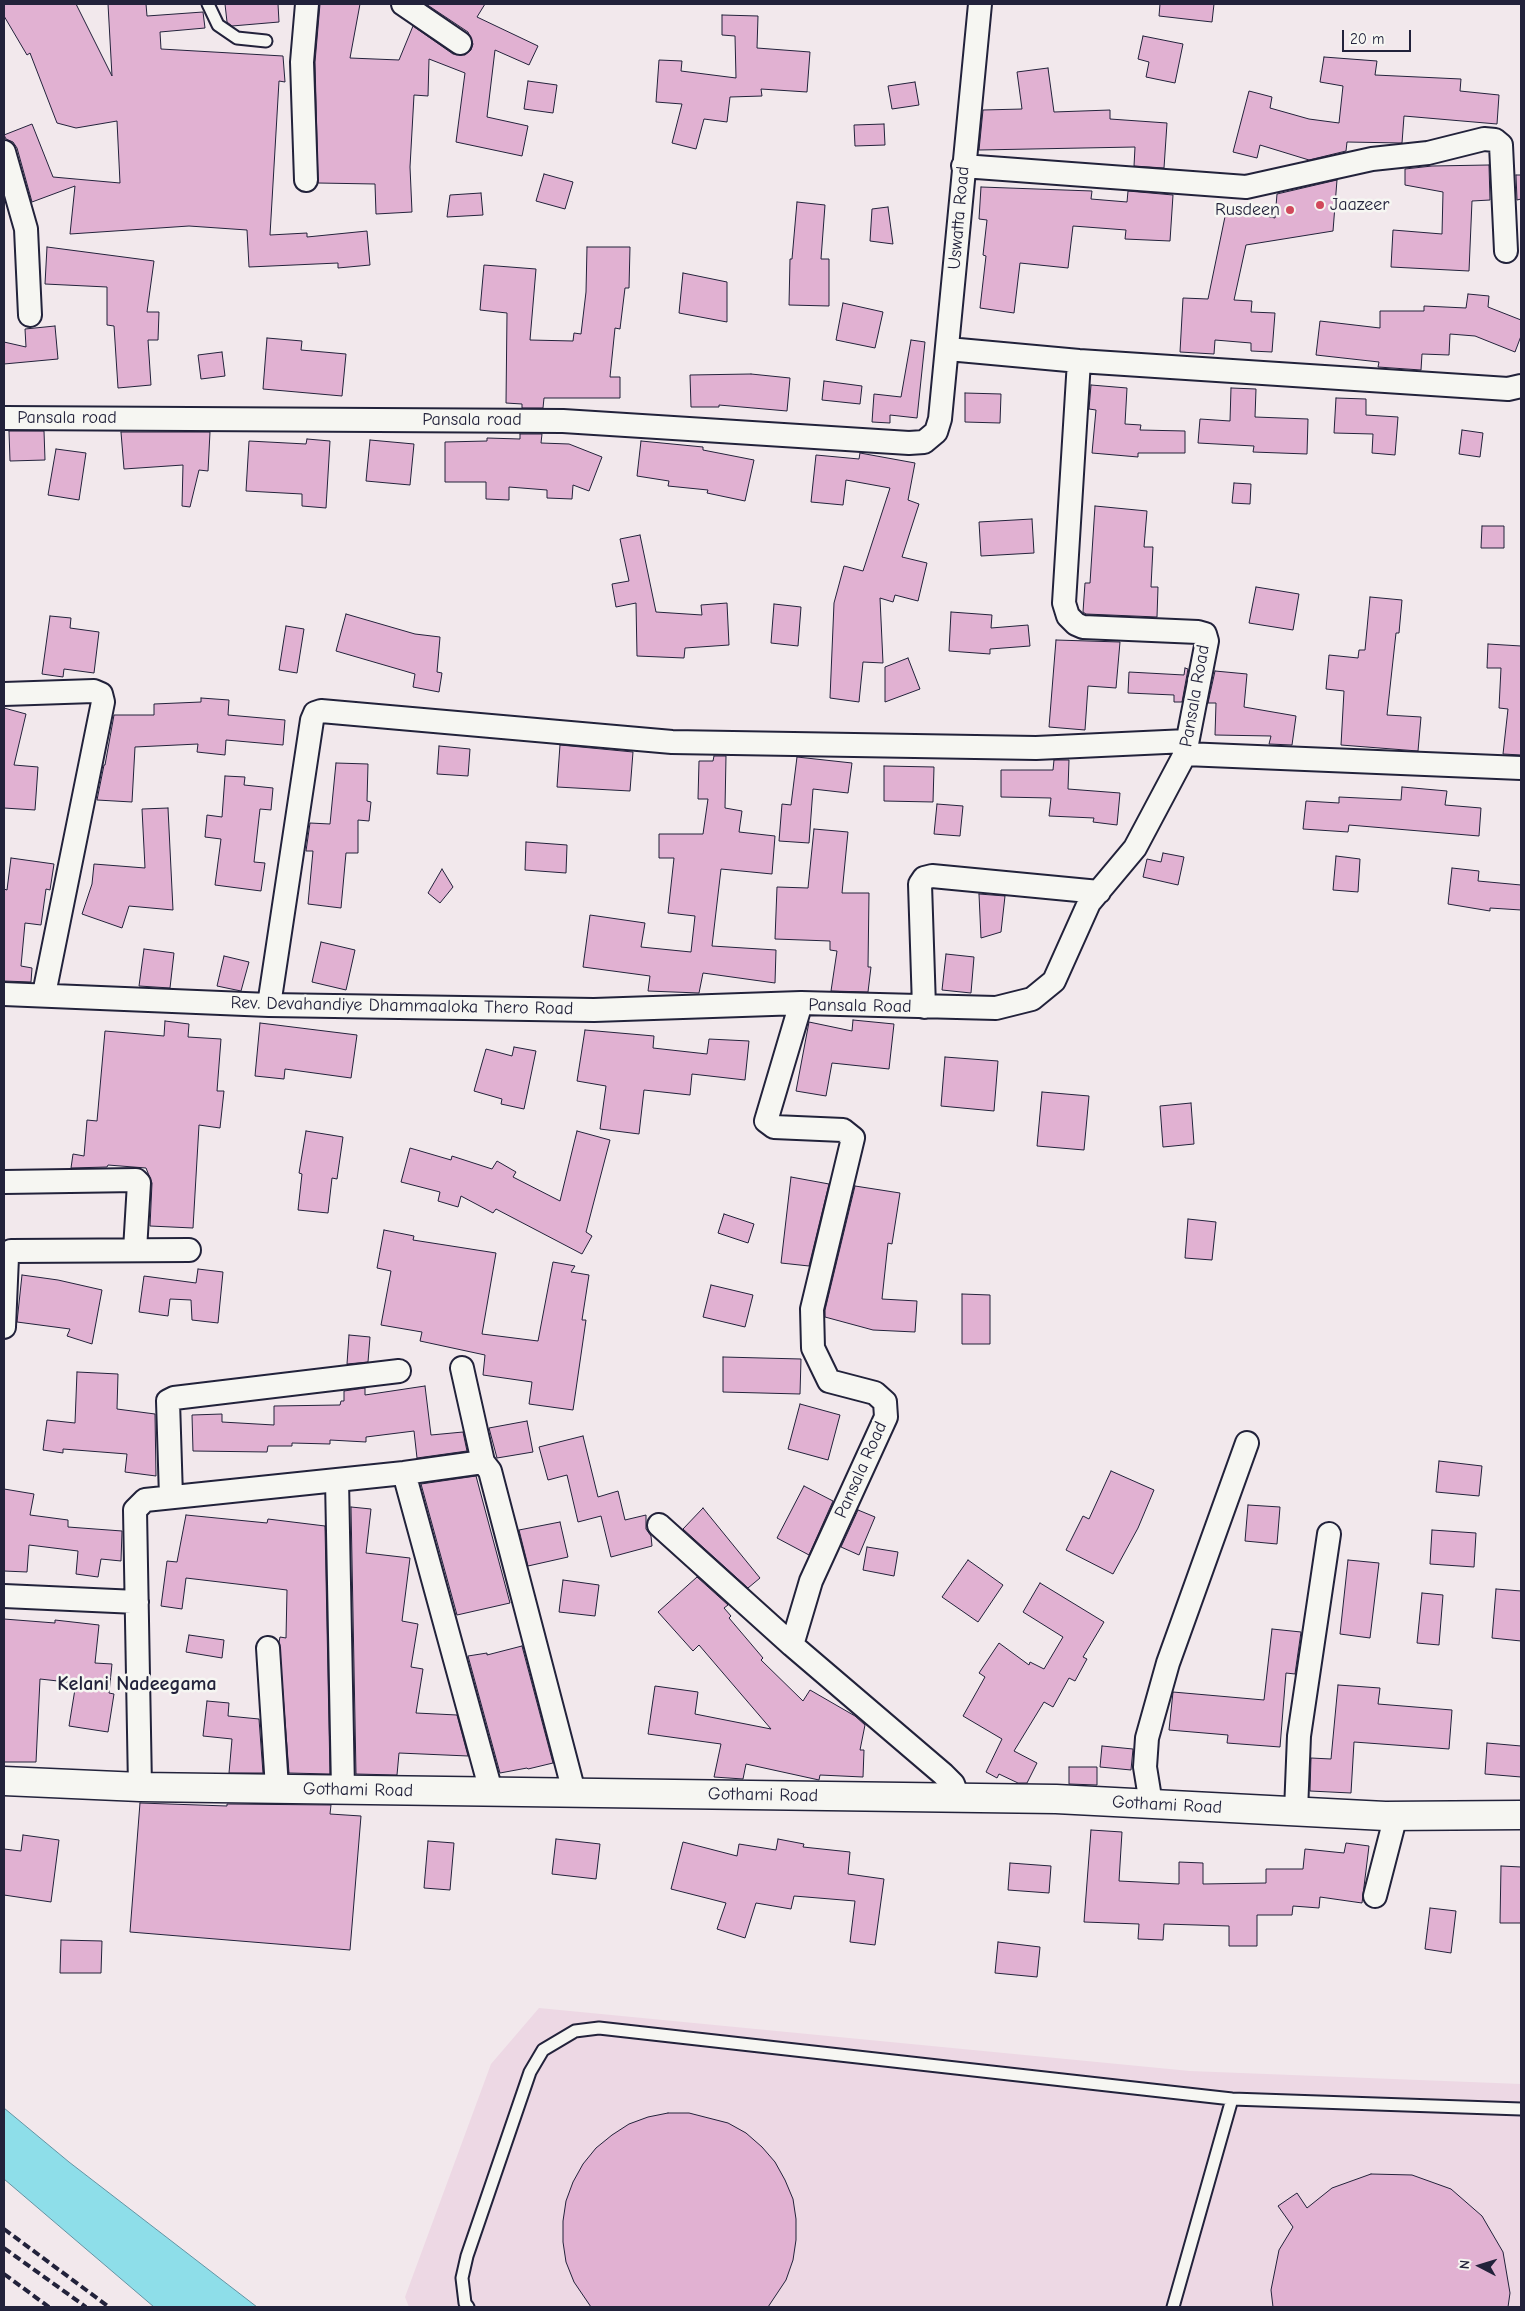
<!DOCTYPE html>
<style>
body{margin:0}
#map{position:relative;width:1525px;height:2311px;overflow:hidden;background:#f2e8ec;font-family:"Comic Neue",sans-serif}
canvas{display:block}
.frame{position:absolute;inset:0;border:5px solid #22223b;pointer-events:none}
.north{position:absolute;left:1455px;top:2241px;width:50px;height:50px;-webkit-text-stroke:4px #f6f6f2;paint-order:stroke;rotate:275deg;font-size:14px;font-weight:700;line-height:20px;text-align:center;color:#22223b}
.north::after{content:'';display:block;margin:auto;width:18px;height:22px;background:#22223b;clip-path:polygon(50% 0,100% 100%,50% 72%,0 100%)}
.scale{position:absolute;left:1342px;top:30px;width:69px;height:22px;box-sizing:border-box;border:2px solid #22223b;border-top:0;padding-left:6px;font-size:15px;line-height:18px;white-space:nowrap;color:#22223b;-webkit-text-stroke:4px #f6f6f2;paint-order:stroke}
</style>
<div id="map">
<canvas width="1525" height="2311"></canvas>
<div class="frame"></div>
<div class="north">N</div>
<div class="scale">20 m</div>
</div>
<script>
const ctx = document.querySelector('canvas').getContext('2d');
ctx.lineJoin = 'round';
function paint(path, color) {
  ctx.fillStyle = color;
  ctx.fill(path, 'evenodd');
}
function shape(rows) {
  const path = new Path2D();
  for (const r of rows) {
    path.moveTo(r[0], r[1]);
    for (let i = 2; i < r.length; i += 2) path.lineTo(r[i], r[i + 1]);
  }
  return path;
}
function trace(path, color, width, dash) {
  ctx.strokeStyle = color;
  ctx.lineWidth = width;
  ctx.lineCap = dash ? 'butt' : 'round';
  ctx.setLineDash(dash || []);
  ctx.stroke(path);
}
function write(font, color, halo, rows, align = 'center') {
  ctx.font = font + ' "Comic Neue",sans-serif';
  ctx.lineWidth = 5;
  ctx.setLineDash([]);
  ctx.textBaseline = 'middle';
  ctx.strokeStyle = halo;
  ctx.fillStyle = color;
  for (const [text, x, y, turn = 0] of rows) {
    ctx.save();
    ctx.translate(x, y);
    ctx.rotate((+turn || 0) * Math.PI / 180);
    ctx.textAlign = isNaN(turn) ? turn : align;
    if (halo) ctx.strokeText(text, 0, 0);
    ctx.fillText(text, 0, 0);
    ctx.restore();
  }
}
paint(shape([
 [539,2008,1190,2071,1521,2084,1521,2307,409,2307,405,2297,491,2064]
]), '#edd8e4');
const water = shape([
 [4,2108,69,2162,257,2307,154,2307,4,2179,4,2108]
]);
paint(water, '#8edee9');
trace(water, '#6393a3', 1);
const building = shape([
 [4,4,76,4,112,76,108,4,146,4,147,16,203,12,205,28,160,32,161,49,283,56,285,82,279,81,270,235,307,233,307,237,367,231,370,265,338,268,338,263,249,267,247,230,189,226,70,234,75,186,32,202,17,148,13,142,6,139,4,135,32,124,53,177,120,183,117,121,76,128,57,123,30,53,27,55,4,16,4,4],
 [225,4,278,4,279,22,232,26,227,22,225,4],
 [320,4,360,4,350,58,399,60,413,26,453,54,465,55,471,50,473,44,468,32,426,4,485,4,477,17,538,46,529,65,495,50,487,117,528,126,522,156,456,142,465,73,429,59,428,96,414,95,410,167,412,212,376,214,375,184,318,183,315,62,320,4],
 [1160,4,1214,4,1212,22,1159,16,1160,4],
 [722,15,758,16,757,48,810,52,807,92,761,89,762,96,730,97,727,122,704,119,696,149,672,143,682,104,656,102,659,60,682,61,681,71,736,78,735,36,722,35,722,15],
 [1143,36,1183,44,1175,83,1146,77,1149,62,1138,59,1143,36],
 [1324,57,1377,61,1375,75,1461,79,1460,91,1499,95,1497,124,1404,116,1402,143,1347,142,1346,151,1309,160,1260,145,1257,158,1233,152,1249,91,1272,97,1270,108,1309,119,1339,123,1343,86,1320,82,1324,57],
 [1048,68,1054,112,1110,110,1110,119,1167,123,1164,168,1134,166,1135,147,979,150,983,110,1022,109,1017,72,1048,68],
 [528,81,557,85,553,113,524,109,528,81],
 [915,82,919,105,892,109,888,86,915,82],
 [884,124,885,145,855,146,854,125,884,124],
 [1489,165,1490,200,1472,201,1469,271,1391,267,1393,230,1442,234,1443,192,1405,185,1405,169,1432,166,1489,165],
 [544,174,573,182,565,209,536,201,544,174],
 [1516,175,1521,175,1521,199,1517,200,1516,175],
 [1337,180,1333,231,1246,245,1234,300,1252,301,1251,312,1275,313,1272,352,1251,351,1251,343,1215,340,1214,354,1180,352,1183,298,1208,299,1227,207,1275,218,1277,194,1337,180],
 [981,187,1092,191,1091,199,1127,202,1128,191,1173,195,1170,241,1125,239,1126,230,1073,226,1068,268,1020,263,1014,313,980,308,986,256,983,255,987,220,979,219,981,187],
 [481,193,483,215,447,217,450,195,481,193],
 [797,202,825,205,821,259,829,259,829,306,789,305,790,259,792,259,797,202],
 [888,207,893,244,870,241,872,209,888,207],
 [47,247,154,261,147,312,159,312,158,340,148,340,151,385,118,388,114,326,107,325,107,287,45,284,47,247],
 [587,247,630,247,629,288,625,288,620,329,615,328,610,377,620,377,620,398,544,398,543,408,522,408,522,404,506,403,507,313,480,310,484,265,536,269,530,340,573,341,574,333,581,334,586,292,587,247],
 [683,273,727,282,727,322,679,313,683,273],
 [1468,294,1489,296,1488,307,1521,320,1521,336,1515,352,1475,336,1450,334,1449,355,1422,354,1421,370,1378,367,1379,362,1316,355,1320,321,1380,328,1380,311,1424,311,1424,306,1466,308,1468,294],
 [843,303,883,312,875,348,836,340,843,303],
 [55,326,58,359,4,364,4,342,26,347,25,329,55,326],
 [267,338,302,341,301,350,346,354,342,396,263,389,267,338],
 [911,340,925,342,917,418,890,415,890,423,872,422,874,394,901,397,911,340],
 [222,352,225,376,201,379,198,355,222,352],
 [751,374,790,378,787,411,719,405,719,407,691,407,690,375,751,374],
 [824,381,862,386,860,404,822,400,824,381],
 [1091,385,1127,388,1125,424,1141,425,1140,430,1185,431,1185,453,1138,453,1138,457,1092,453,1096,410,1089,409,1091,385],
 [1231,388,1256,389,1255,417,1308,419,1307,454,1253,452,1254,446,1198,443,1200,419,1230,421,1231,388],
 [965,393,1001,394,1000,423,965,422,965,393],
 [1336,398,1366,399,1366,415,1398,417,1395,455,1372,453,1373,434,1334,433,1336,398],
 [1462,430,1483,433,1480,457,1459,454,1462,430],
 [9,431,44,431,45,460,10,461,9,431],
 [121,432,210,432,208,471,199,470,190,507,182,506,183,465,124,469,121,432],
 [520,434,542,434,541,443,569,444,602,457,589,491,573,485,572,499,547,498,547,490,509,487,509,500,486,499,486,482,445,482,445,442,487,441,487,438,520,439,520,434],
 [307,439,330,441,326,508,302,506,302,494,246,491,249,441,306,444,307,439],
 [370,440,414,444,410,485,366,481,370,440],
 [641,441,703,447,703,450,754,460,745,501,707,493,708,490,668,486,669,481,637,476,641,441],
 [56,449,86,453,79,500,48,495,56,449],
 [860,453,915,463,908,500,919,504,902,557,927,563,918,601,895,595,893,602,880,598,883,663,863,662,859,702,830,698,834,603,844,566,863,571,890,488,846,480,843,505,811,502,816,455,859,459,860,453],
 [1234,483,1251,484,1250,504,1232,503,1234,483],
 [1095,506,1147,511,1144,547,1153,547,1151,587,1158,587,1157,617,1086,614,1083,612,1085,583,1090,583,1095,506],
 [1032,519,1034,553,981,556,979,522,1032,519],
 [1482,526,1504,526,1504,548,1481,548,1482,526],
 [640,535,656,612,702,615,701,605,727,603,729,645,685,648,684,658,637,656,636,603,616,607,612,584,629,581,620,539,640,535],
 [1256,587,1299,594,1293,630,1249,623,1256,587],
 [1370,597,1402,600,1399,633,1396,633,1387,715,1421,717,1418,751,1341,745,1344,691,1326,689,1329,655,1358,658,1359,650,1365,650,1370,597],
 [774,604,801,607,798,646,771,643,774,604],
 [951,612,992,615,991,628,1028,625,1030,646,990,649,990,654,949,651,951,612],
 [346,614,415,634,440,637,437,672,442,673,439,692,413,687,415,674,336,651,346,614],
 [50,616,71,618,70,628,99,632,94,673,64,669,63,677,42,674,50,616],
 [286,626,304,629,297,673,279,670,286,626],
 [1056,640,1120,642,1116,688,1088,686,1085,730,1049,727,1056,640],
 [1488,644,1521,646,1521,755,1503,754,1508,709,1499,708,1501,668,1487,668,1488,644],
 [908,658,920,689,885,702,885,667,908,658],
 [1185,668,1188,669,1182,702,1174,702,1174,695,1128,693,1129,672,1184,675,1185,668],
 [1215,671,1247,674,1244,707,1296,716,1292,745,1269,744,1271,736,1215,735,1216,703,1208,703,1215,671],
 [201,698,229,700,228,715,285,720,283,745,226,740,225,755,197,752,198,744,135,747,132,802,97,800,104,765,105,765,114,715,154,715,154,704,201,702,201,698],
 [4,708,26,714,14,765,38,767,35,810,4,808,4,708],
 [560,745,633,752,630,791,557,787,560,745],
 [439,746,470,749,468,776,437,774,439,746],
 [714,756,726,756,725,808,742,811,739,832,775,836,772,874,721,869,712,946,776,950,775,983,703,973,699,993,648,991,650,976,583,967,590,915,645,923,641,947,691,952,695,916,668,913,674,858,659,858,659,834,703,834,708,799,698,799,699,761,713,761,714,756],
 [797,757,852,763,848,793,813,789,809,843,779,841,782,804,791,805,797,757],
 [1054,760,1069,760,1068,789,1120,793,1117,825,1093,822,1094,818,1049,816,1051,798,1001,797,1001,770,1053,770,1054,760],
 [336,763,368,764,367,801,371,802,369,821,358,820,358,853,346,853,341,908,308,904,313,851,306,851,310,823,330,824,336,763],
 [884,766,934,767,933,802,884,801,884,766],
 [225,776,245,777,244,785,273,788,271,810,260,809,254,862,265,863,261,891,215,885,221,839,205,837,207,815,222,817,225,776],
 [1402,787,1447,791,1445,805,1481,808,1479,836,1349,825,1348,832,1303,829,1306,801,1339,803,1339,797,1401,800,1402,787],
 [937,804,963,806,960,836,934,834,937,804],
 [168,808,173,910,129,906,122,928,82,914,92,884,94,864,145,868,142,809,168,808],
 [814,829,848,832,842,893,869,893,868,967,871,967,868,992,831,991,837,951,830,950,830,941,775,939,777,887,808,888,814,829],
 [526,842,567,845,566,873,525,870,526,842],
 [1163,853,1184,857,1178,885,1143,877,1147,859,1161,862,1163,853],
 [1336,856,1360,859,1358,892,1333,890,1336,856],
 [11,858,54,864,50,890,46,889,41,925,25,923,21,966,32,968,31,982,4,981,4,889,7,890,11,858],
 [1452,868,1479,871,1478,881,1521,885,1521,910,1490,908,1490,911,1448,904,1452,868],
 [442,869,453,887,440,903,428,893,442,869],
 [979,894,1005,896,1001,932,981,938,979,894],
 [321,942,355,950,346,990,312,982,321,942],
 [144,949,174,953,170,988,139,986,144,949],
 [946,954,974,957,971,993,942,990,946,954],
 [224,956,249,962,241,991,217,986,224,956],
 [853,1020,894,1024,889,1069,832,1063,826,1096,796,1091,809,1022,852,1031,853,1020],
 [165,1021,189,1024,188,1037,221,1039,217,1091,224,1091,220,1128,199,1125,193,1228,150,1226,152,1183,146,1168,108,1165,107,1167,71,1168,73,1154,84,1156,87,1120,97,1121,105,1031,164,1036,165,1021],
 [260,1023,357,1035,351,1078,285,1069,284,1079,255,1076,260,1023],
 [585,1030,654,1036,653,1048,707,1054,709,1039,749,1041,745,1080,692,1074,690,1095,644,1090,639,1134,600,1129,606,1086,577,1081,585,1030],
 [514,1047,536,1051,524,1109,501,1104,502,1099,474,1091,486,1049,512,1056,514,1047],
 [945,1057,998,1061,994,1111,941,1106,945,1057],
 [1042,1092,1089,1096,1084,1150,1037,1146,1042,1092],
 [1191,1103,1194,1144,1163,1147,1160,1106,1191,1103],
 [306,1131,343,1137,337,1179,332,1178,328,1213,298,1210,302,1174,299,1173,306,1131],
 [577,1131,610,1140,586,1232,592,1236,582,1254,496,1209,493,1213,461,1196,458,1207,438,1201,440,1192,401,1182,410,1148,451,1160,452,1156,492,1169,497,1161,516,1172,513,1177,560,1201,577,1131],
 [791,1177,829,1184,809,1266,781,1263,791,1177],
 [855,1186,900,1193,892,1244,888,1243,882,1299,917,1301,915,1332,873,1330,825,1317,825,1310,855,1186],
 [724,1214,754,1224,748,1243,718,1233,724,1214],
 [1188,1219,1216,1222,1212,1260,1185,1258,1188,1219],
 [384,1230,414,1236,413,1240,496,1253,482,1334,538,1341,553,1262,575,1266,571,1272,589,1275,582,1320,586,1320,573,1410,529,1404,532,1382,483,1375,485,1355,420,1341,422,1332,381,1325,391,1271,377,1268,384,1230],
 [198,1269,223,1272,218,1323,192,1320,191,1300,170,1299,168,1316,139,1312,144,1276,196,1283,198,1269],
 [22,1275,58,1280,102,1290,92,1344,67,1336,70,1329,17,1322,22,1275],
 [711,1285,753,1295,745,1327,703,1317,711,1285],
 [962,1294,990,1295,990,1344,962,1344,962,1294],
 [349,1335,370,1337,368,1362,347,1364,349,1335],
 [723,1357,801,1359,800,1394,723,1392,723,1357],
 [77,1372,118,1374,117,1409,155,1414,156,1476,125,1472,127,1454,63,1449,63,1453,43,1450,47,1420,75,1423,77,1372],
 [425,1386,431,1435,463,1432,467,1451,417,1458,414,1431,366,1437,366,1442,330,1440,330,1444,292,1443,292,1446,268,1446,267,1452,193,1451,192,1415,222,1414,222,1422,274,1425,274,1406,340,1405,341,1401,344,1401,344,1391,365,1388,365,1395,425,1386],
 [800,1404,840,1415,828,1460,788,1449,800,1404],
 [527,1421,533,1452,497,1458,489,1428,527,1421],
 [583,1436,598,1497,618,1491,625,1520,646,1515,646,1529,651,1536,652,1546,611,1557,601,1516,578,1522,567,1475,548,1480,539,1447,583,1436],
 [1439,1461,1482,1466,1479,1496,1436,1492,1439,1461],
 [1111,1471,1154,1490,1138,1528,1113,1574,1066,1550,1083,1516,1089,1519,1111,1471],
 [476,1476,510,1603,457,1615,421,1484,476,1476],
 [804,1486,833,1501,809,1555,777,1538,804,1486],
 [4,1489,34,1494,30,1515,68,1520,68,1527,122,1531,121,1561,101,1559,98,1577,76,1574,78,1551,29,1545,27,1572,4,1571,4,1489],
 [1248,1505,1280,1507,1277,1544,1245,1541,1248,1505],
 [351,1507,371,1509,366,1553,410,1558,402,1621,418,1624,411,1667,423,1669,416,1713,457,1715,468,1756,399,1753,397,1775,356,1774,351,1507],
 [703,1508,760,1578,748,1588,683,1529,703,1508],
 [858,1510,875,1517,859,1555,841,1547,858,1510],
 [186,1515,267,1523,268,1519,325,1526,330,1774,289,1773,279,1642,280,1637,286,1638,287,1590,186,1578,182,1609,161,1606,167,1561,177,1562,186,1515],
 [560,1522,568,1557,528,1566,519,1530,560,1522],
 [1432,1530,1476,1533,1474,1567,1430,1564,1432,1530],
 [867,1547,898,1552,894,1576,863,1570,867,1547],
 [968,1560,1003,1585,978,1622,942,1597,968,1560],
 [1348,1560,1379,1563,1370,1638,1340,1634,1348,1560],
 [697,1577,728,1605,724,1608,731,1616,729,1618,763,1658,761,1660,803,1701,810,1690,855,1716,865,1725,860,1750,864,1750,863,1777,820,1775,819,1780,746,1764,743,1779,714,1777,721,1744,648,1734,655,1686,698,1692,695,1714,771,1729,699,1645,693,1651,658,1612,697,1577],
 [563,1580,599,1585,595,1616,559,1612,563,1580],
 [1040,1583,1104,1622,1083,1657,1087,1659,1075,1681,1069,1678,1053,1707,1044,1702,1014,1751,1037,1763,1027,1783,1018,1783,999,1774,997,1778,986,1772,1002,1739,963,1716,985,1677,979,1673,999,1643,1029,1665,1030,1662,1044,1669,1063,1637,1023,1612,1040,1583],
 [1496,1589,1521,1591,1521,1641,1492,1638,1496,1589],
 [1422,1593,1443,1595,1439,1645,1417,1643,1422,1593],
 [4,1619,55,1623,55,1620,99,1625,95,1663,112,1664,109,1693,114,1694,108,1732,69,1726,76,1683,40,1679,36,1762,4,1762,4,1619],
 [1272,1629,1301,1632,1295,1674,1286,1673,1280,1747,1227,1743,1228,1735,1169,1730,1173,1692,1264,1700,1272,1629],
 [189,1635,224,1640,222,1658,186,1652,189,1635],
 [522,1646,553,1763,528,1769,527,1768,500,1773,468,1656,487,1653,487,1655,522,1646],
 [1338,1685,1380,1688,1378,1704,1452,1710,1449,1749,1354,1742,1351,1793,1310,1791,1311,1758,1331,1759,1338,1685],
 [207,1701,229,1703,228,1716,259,1719,263,1773,229,1773,232,1739,203,1736,207,1701],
 [1487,1743,1521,1746,1521,1777,1485,1774,1487,1743],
 [1102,1746,1133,1749,1131,1770,1100,1767,1102,1746],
 [1069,1767,1097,1767,1097,1785,1069,1784,1069,1767],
 [140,1803,227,1806,227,1804,331,1805,330,1814,361,1816,350,1950,130,1932,140,1803],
 [1091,1830,1122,1832,1119,1881,1179,1884,1179,1862,1203,1863,1203,1884,1266,1883,1266,1869,1303,1869,1305,1849,1344,1853,1346,1843,1369,1846,1362,1903,1320,1897,1319,1908,1293,1906,1292,1915,1257,1915,1257,1946,1229,1946,1229,1926,1164,1924,1163,1940,1138,1939,1139,1924,1084,1922,1091,1830],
 [23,1835,59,1840,51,1902,4,1895,4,1849,21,1851,23,1835],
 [556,1839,600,1844,596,1879,552,1874,556,1839],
 [778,1839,804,1844,803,1847,850,1852,848,1874,884,1879,875,1945,850,1942,855,1901,794,1896,791,1909,756,1903,745,1938,717,1929,726,1903,671,1889,683,1842,737,1856,739,1844,776,1850,778,1839],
 [428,1841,454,1843,450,1890,424,1888,428,1841],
 [1010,1863,1051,1866,1049,1893,1008,1890,1010,1863],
 [1501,1866,1521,1867,1521,1923,1500,1923,1501,1866],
 [1430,1908,1456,1911,1451,1953,1425,1949,1430,1908],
 [61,1940,102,1941,101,1973,60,1973,61,1940],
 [998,1942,1040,1947,1037,1977,995,1973,998,1942],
 [668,2113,689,2113,728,2123,746,2133,762,2147,775,2162,785,2180,793,2199,796,2219,796,2240,793,2260,786,2280,768,2307,591,2307,574,2282,566,2262,563,2242,563,2221,566,2201,573,2182,583,2164,596,2148,612,2135,629,2124,648,2117,668,2113],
 [1371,2174,1412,2175,1451,2189,1482,2216,1503,2252,1510,2293,1508,2307,1273,2307,1271,2290,1279,2250,1293,2227,1278,2206,1297,2193,1307,2208,1332,2188,1371,2174]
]);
paint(building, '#e1b1d2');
trace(building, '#22223b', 1);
const service = shape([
 [208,4,218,25,237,38,266,41],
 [468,2307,465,2303,462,2278,467,2256,530,2072,543,2050,575,2031,599,2028,1232,2099,1521,2109],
 [1173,2307,1232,2099]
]);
const minor = shape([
 [403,4,460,43],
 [4,152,26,229,30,315],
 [963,166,1246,187,1372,159,1428,153,1484,139,1495,140,1501,145,1506,251],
 [306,180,302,62,307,4],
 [948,349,1079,361,1508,389,1521,386],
 [4,418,563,421,909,443,924,442,936,432,940,419,980,4],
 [4,694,94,691,101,694,103,702,44,994],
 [1185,754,1521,768],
 [4,994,269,1005,594,1010,801,1003,996,1008,1032,999,1054,981,1089,903,1135,848,1185,754,1207,641,1205,634,1198,632,1083,627,1076,624,1068,616,1064,603,1079,361],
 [801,1003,766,1121,774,1127,843,1130,853,1138,812,1309,813,1348,829,1381,875,1393,885,1402,886,1417,811,1581,792,1645,943,1774,953,1784,958,1797],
 [269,1005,312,720,315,713,321,711,672,742,1036,748,1187,741],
 [924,1007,920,884,924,878,932,876,1099,892],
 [4,1182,136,1180,139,1183,135,1250],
 [4,1327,7,1257,11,1251,189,1250],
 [462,1368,483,1462],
 [404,1473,491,1791],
 [337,1480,343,1789],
 [171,1497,168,1401,174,1398,399,1371],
 [659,1525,792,1645],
 [4,1596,137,1602],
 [268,1648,277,1788],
 [140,1787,135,1510,145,1500,404,1473,483,1462,490,1471,574,1792],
 [1151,1804,1145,1767,1147,1738,1168,1663,1247,1443],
 [1296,1811,1299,1736,1329,1534],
 [1375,1896,1396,1815]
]);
const tertiary = shape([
 [4,1781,140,1787,1056,1799,1385,1816,1521,1815]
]);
trace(service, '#22223b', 15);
trace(minor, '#22223b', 26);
trace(tertiary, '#22223b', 31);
trace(service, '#f6f6f2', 11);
trace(minor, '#f6f6f2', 22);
trace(tertiary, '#f6f6f2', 28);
trace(shape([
 [4,2229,109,2307],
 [4,2248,86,2307],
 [4,2274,49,2307]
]), '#22223b', 4, [8, 4]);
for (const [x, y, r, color] of [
 [1320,205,5,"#d1495b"],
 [1290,210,5,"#d1495b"]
]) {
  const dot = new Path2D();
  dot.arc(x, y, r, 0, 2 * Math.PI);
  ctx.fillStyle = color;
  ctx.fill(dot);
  trace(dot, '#f6f6f2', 2);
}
write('18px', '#22223b', '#f6f6f2', [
 ["Jaazeer",1330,205],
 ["Rusdeen",1280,210,"right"]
], 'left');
write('18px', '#22223b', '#f6f6f2', [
 ["Uswatta Road",959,218,-85],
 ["Pansala road",67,418],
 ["Pansala road",472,420],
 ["Pansala Road",1195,696,-80],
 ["Rev. Devahandiye Dhammaaloka Thero Road",402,1006,1],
 ["Pansala Road",860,1006,1],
 ["Pansala Road",861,1470,-66],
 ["Gothami Road",358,1790,1],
 ["Gothami Road",763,1795,1],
 ["Gothami Road",1167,1805,3]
]);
write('bold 20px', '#22223b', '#f6f6f2', [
 ["Kelani Nadeegama",137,1684]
]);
</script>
